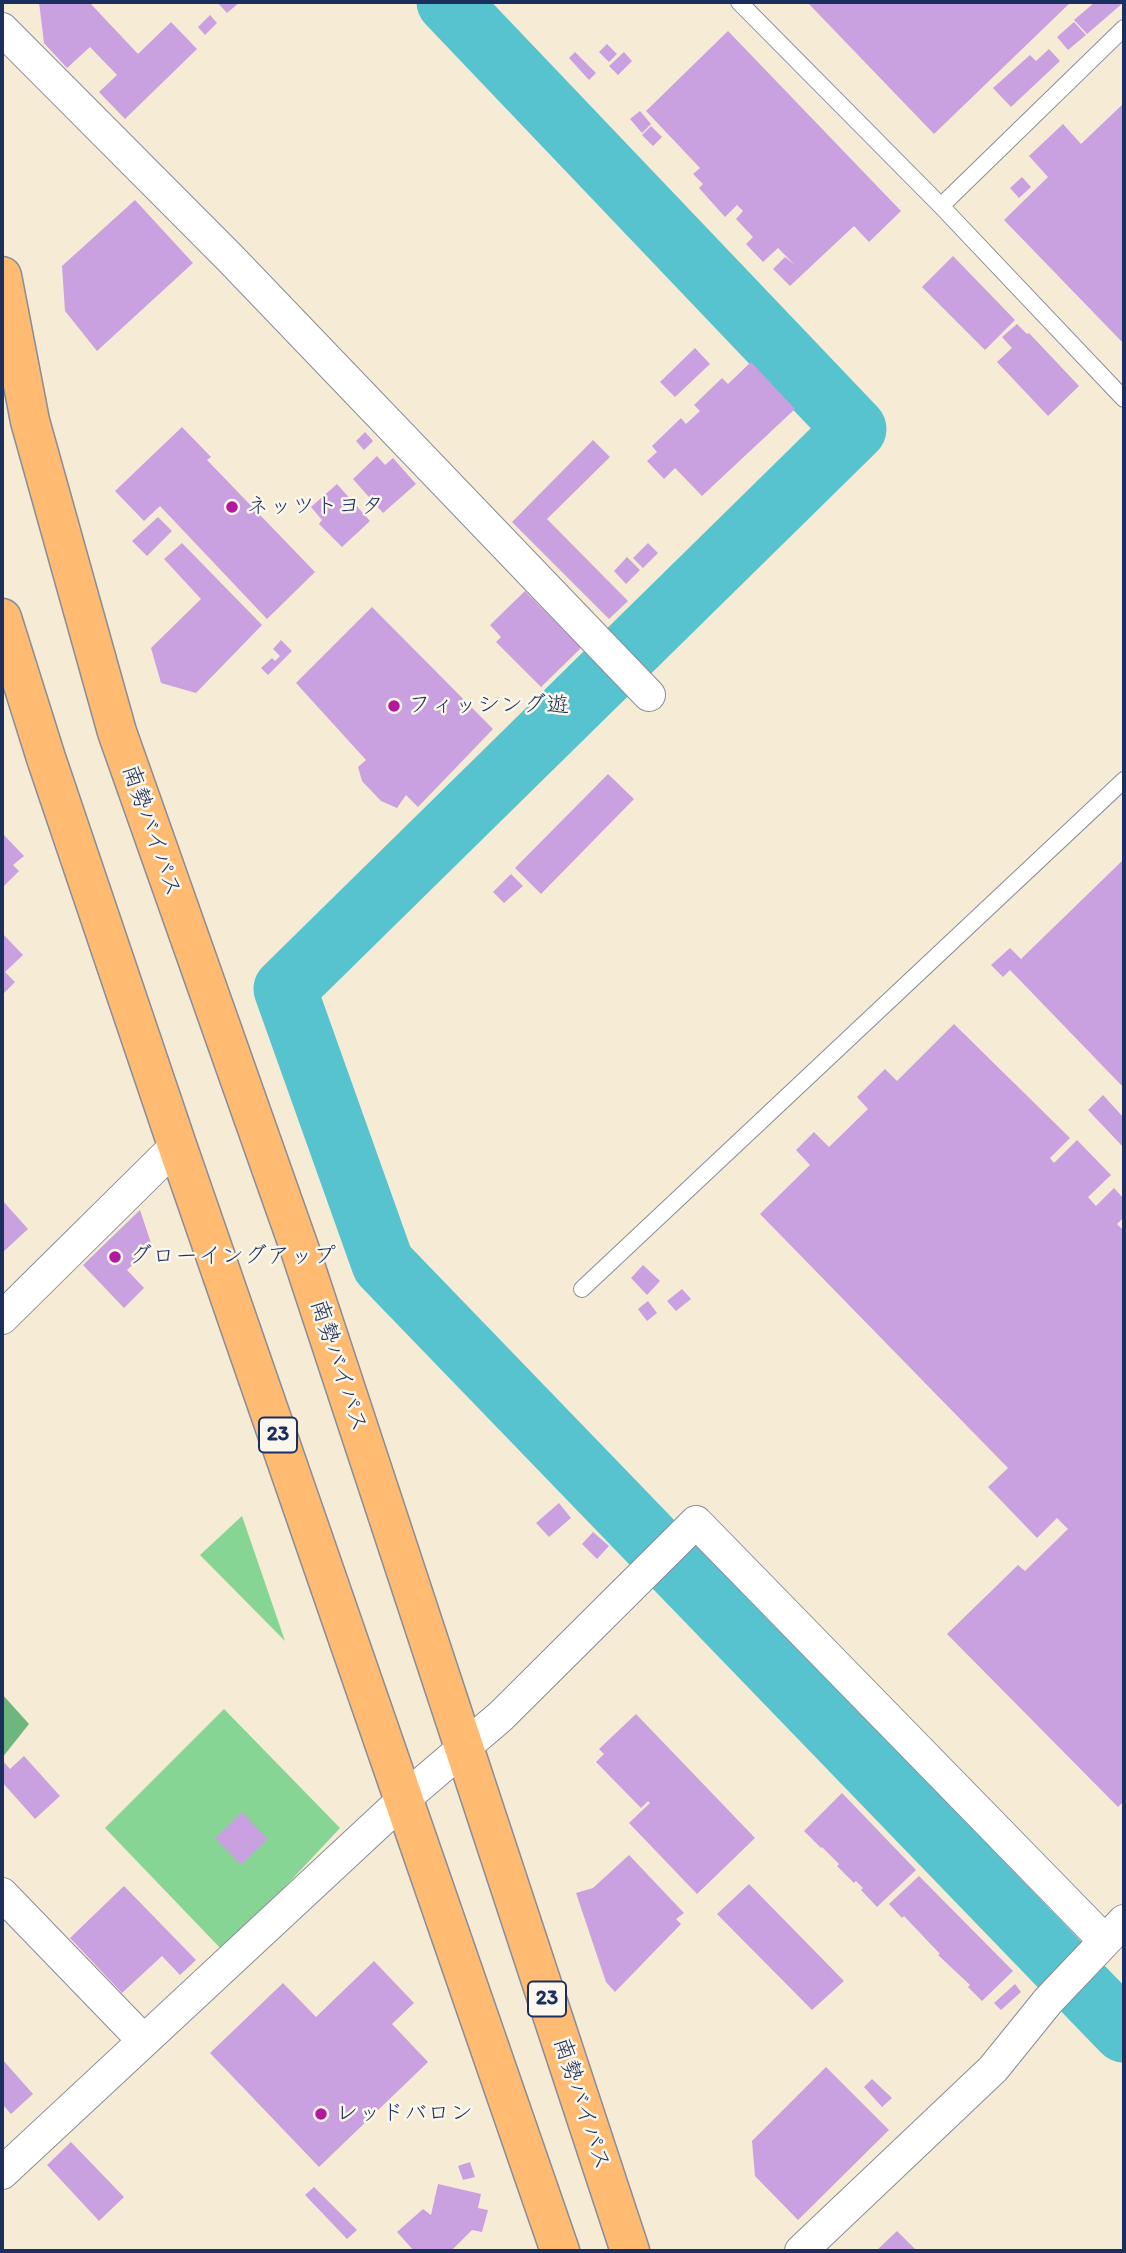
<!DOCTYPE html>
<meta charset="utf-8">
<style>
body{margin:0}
#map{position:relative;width:1126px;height:2253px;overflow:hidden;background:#f6ebd5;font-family:Itim,sans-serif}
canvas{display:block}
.frame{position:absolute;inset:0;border:4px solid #1b2f5e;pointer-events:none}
</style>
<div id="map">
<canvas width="1126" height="2253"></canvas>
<div class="frame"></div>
</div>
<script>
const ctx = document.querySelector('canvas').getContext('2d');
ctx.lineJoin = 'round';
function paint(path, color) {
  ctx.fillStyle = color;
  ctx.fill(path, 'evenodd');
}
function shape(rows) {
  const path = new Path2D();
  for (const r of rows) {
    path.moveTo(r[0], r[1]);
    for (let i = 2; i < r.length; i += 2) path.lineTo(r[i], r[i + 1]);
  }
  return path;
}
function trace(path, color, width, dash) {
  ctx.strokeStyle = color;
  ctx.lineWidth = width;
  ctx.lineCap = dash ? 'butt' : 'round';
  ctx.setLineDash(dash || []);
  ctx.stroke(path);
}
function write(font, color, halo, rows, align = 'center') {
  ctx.font = font + ' Itim,"Klee One",sans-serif';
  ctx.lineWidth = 5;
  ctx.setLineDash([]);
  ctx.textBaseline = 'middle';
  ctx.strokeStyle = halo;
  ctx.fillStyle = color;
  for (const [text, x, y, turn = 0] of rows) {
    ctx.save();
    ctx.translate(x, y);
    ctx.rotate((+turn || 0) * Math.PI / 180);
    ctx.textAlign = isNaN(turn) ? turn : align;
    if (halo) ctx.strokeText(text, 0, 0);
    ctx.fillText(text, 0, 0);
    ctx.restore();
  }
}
paint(shape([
 [242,1516,285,1641,200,1555],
 [224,1709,340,1828,224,1952,105,1828]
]), '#87d594');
paint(shape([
 [2,1694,29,1724,2,1758]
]), '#6db67e');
trace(shape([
 [448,2,855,429,285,989,383,1264,1124,2031]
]), '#56c3cf', 63);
paint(shape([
 [39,2,89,2,138,54,171,22,197,49,125,119,99,92,117,75,90,47,67,68,44,43],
 [217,2,240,2,227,13],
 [807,2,1071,2,934,134],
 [1095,2,1124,2,1087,34,1074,20],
 [210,15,217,23,205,35,198,27],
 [1074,22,1086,35,1068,50,1057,37],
 [728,31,901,211,869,242,854,226,790,286,773,269,785,257,795,265,778,248,763,262,746,244,753,237,736,219,743,211,737,205,725,217,699,188,703,184,693,174,700,168,646,111],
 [607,44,617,54,609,62,599,52],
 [1049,49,1060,61,1011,107,993,88,1030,55,1036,61],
 [575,52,596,73,589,80,569,58],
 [624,52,632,61,618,75,609,66],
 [1124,103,1124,344,1004,220,1048,177,1029,156,1063,124,1081,144],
 [640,111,651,124,642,133,630,119],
 [651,126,662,137,653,146,642,135],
 [1022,177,1031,187,1019,198,1010,188],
 [135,200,193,263,97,351,65,311,62,266],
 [953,256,1015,320,985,350,922,287],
 [1017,324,1027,334,1029,333,1079,386,1048,416,997,362,1012,348,1002,337],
 [695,348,710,364,675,397,660,382],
 [751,362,795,409,702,496,675,468,664,479,647,461,657,452,652,446,681,418,686,424,700,411,694,405,722,378,728,384],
 [182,427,211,457,207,460,315,572,267,619,160,506,144,521,115,491],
 [365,432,373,441,364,450,356,441],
 [593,440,610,457,547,519,628,601,609,619,512,522],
 [377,456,385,465,393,458,416,484,383,513,353,479],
 [337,484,370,521,342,547,319,524,322,520,311,507],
 [158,517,172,531,147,556,132,541],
 [182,543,262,625,196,693,161,683,151,648,201,599,164,559],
 [648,543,658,553,643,568,633,558],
 [627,557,640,570,626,584,614,571],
 [525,591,581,648,541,687,496,642,501,637,490,625],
 [372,607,493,729,418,807,406,795,397,808,381,801,362,781,358,767,366,760,296,683],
 [281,640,292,651,268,675,261,668,272,658,275,661,280,656,273,649],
 [608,774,634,799,541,894,515,868],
 [2,833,24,856,13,865,19,871,2,888],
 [1124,859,1124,1088,1010,970,1003,977,991,965,1010,948,1021,959],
 [511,874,523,886,504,903,493,892],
 [2,933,23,955,5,972,15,982,2,995],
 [954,1024,1070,1138,1050,1158,1054,1163,1077,1140,1111,1175,1088,1197,1096,1206,1114,1188,1124,1199,1124,1217,1117,1224,1124,1231,1124,1801,1118,1807,947,1634,1018,1565,1025,1571,1068,1529,1057,1518,1037,1538,988,1487,1008,1468,760,1214,810,1165,796,1150,814,1132,829,1147,868,1109,857,1097,885,1069,897,1081],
 [1103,1095,1124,1118,1124,1148,1088,1110],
 [2,1200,28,1229,2,1253],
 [140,1210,152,1246,127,1270,144,1288,124,1308,83,1265],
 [643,1265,660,1281,647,1295,631,1278],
 [682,1289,691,1299,676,1311,667,1301],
 [648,1301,657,1313,647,1321,638,1309],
 [559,1503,571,1518,549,1537,536,1523],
 [593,1532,609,1546,597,1559,582,1544],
 [636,1714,755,1838,697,1894,629,1823,650,1803,648,1801,641,1808,596,1762,604,1754,599,1749],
 [24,1756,60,1796,35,1819,2,1782,2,1760,10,1769],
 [842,1793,916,1870,877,1907,861,1890,863,1888,856,1881,854,1883,837,1866,839,1864,822,1847,821,1848,804,1831],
 [242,1812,268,1839,241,1865,215,1838],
 [629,1855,684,1913,676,1919,681,1924,615,1992,606,1982,576,1893,593,1888],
 [919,1876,1013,1971,982,2001,968,1987,970,1985,938,1955,940,1954,904,1916,902,1918,889,1904],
 [749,1884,844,1981,812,2010,717,1914],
 [124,1886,196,1960,180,1975,162,1956,122,1993,70,1938],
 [374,1961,414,2003,392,2024,428,2062,319,2167,210,2053,283,1983,316,2017],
 [1015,1984,1021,1992,1001,2010,994,2003],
 [2,2059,33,2094,11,2114,2,2104],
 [826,2067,889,2130,798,2220,755,2176,752,2141],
 [872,2079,892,2098,882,2107,864,2087],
 [71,2142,124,2197,99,2221,47,2165],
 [470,2162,475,2177,463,2180,458,2166],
 [438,2184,481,2194,478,2208,488,2210,482,2232,472,2230,451,2251,414,2251,397,2232,423,2209,431,2215],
 [314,2187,357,2230,347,2239,305,2195],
 [897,2231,917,2251,876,2251]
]), '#c9a1e1');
const lane = shape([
 [739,2,941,206,1124,399],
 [941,206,1124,28],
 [582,1289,1124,780]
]);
const street = shape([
 [2,29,230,258,649,695],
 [2,1318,177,1145],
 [2,1894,143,2040],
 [2,2173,405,1798,501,1716,696,1522,1104,1940],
 [801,2251,993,2069,1048,2001,1124,1921]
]);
const highway = shape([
 [2,276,30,421,117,732,301,1253,630,2251],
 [2,618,46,758,177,1145,560,2251]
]);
trace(lane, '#888d9a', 18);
trace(street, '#888d9a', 34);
trace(highway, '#888d9a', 41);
trace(lane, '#fff', 16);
trace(street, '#fff', 32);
trace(highway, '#ffbb71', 38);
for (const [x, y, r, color] of [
 [232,507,7,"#b5179e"],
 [394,706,7,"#b5179e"],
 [115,1257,7,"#b5179e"],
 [321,2114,7,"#b5179e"]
]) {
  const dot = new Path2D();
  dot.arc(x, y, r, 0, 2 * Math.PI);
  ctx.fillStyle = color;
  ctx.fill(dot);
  trace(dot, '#fbf7ec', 2.5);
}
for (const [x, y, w] of [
 [278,1435,38],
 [547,1999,38]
]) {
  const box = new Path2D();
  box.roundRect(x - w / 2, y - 17.5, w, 35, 5);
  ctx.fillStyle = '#fbf7ec';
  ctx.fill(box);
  trace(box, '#1b2f5e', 2);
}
write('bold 21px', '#1b2f5e', null, [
 ["23",278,1435],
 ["23",547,1999]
]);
write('23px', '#1b2f5e', '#fbf7ec', [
 ["ネッツトヨタ",246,507],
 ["フィッシング遊",408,706],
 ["グローイングアップ",129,1257],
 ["レッドバロン",335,2114]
], 'left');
write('23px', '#1b2f5e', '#fbf7ec', [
 ["南勢バイパス",151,831,71],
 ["南勢バイパス",338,1366,72],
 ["南勢バイパス",581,2104,72]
]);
</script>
